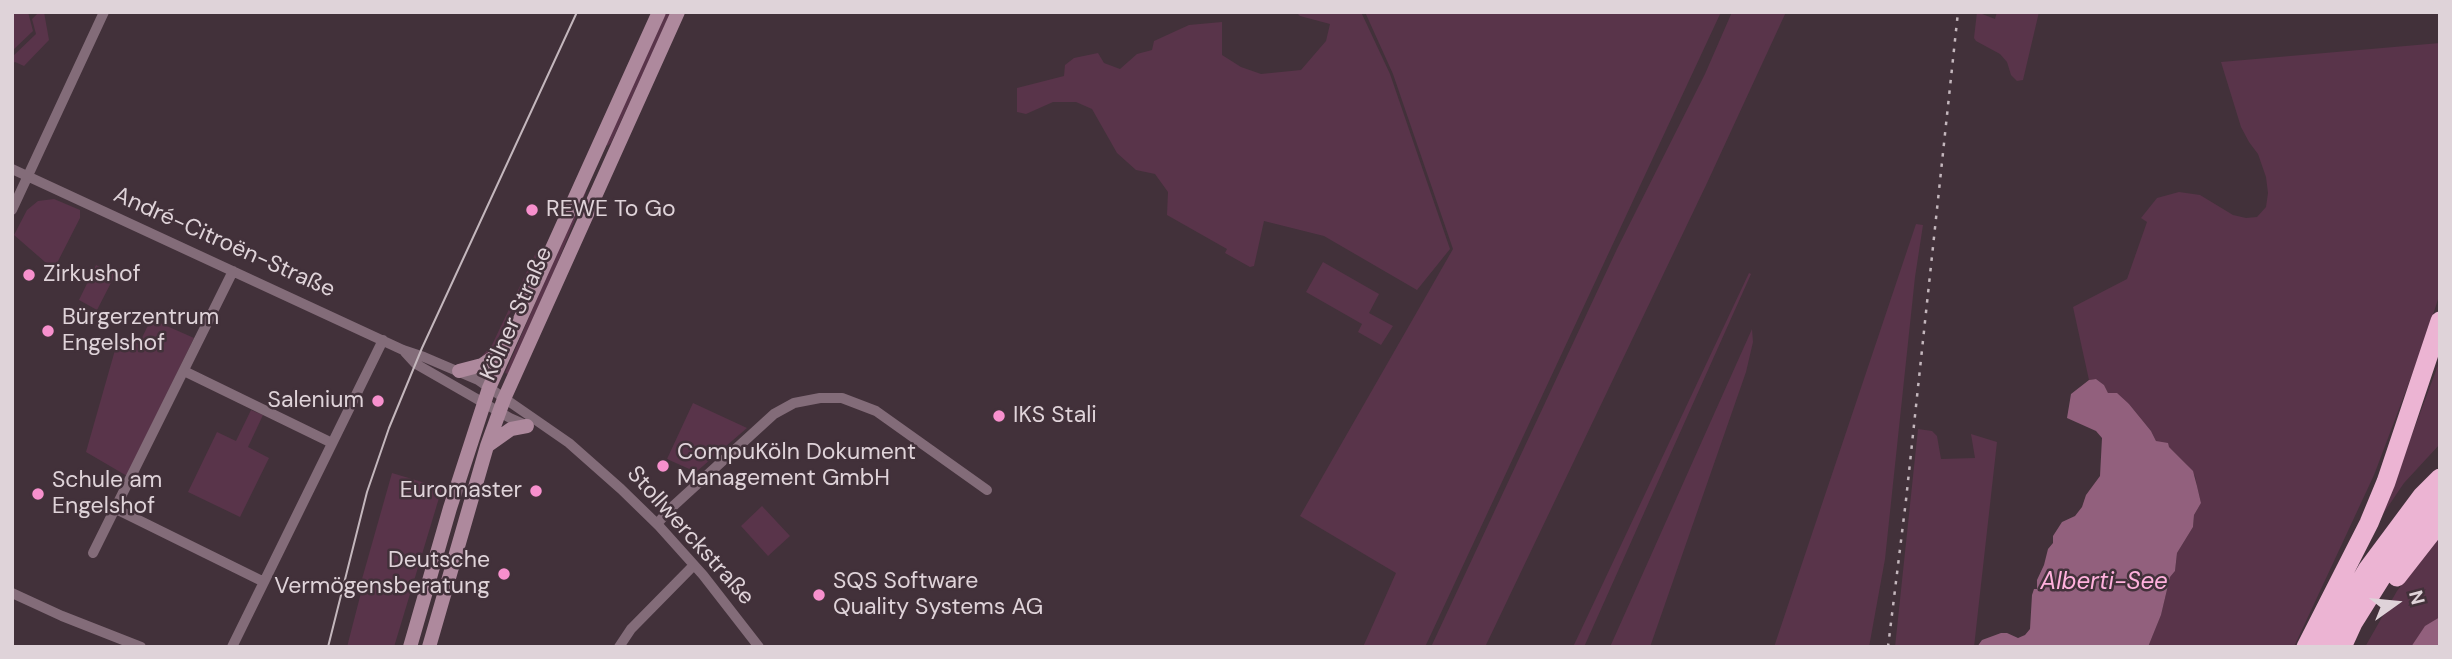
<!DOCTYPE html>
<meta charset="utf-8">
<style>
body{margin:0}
#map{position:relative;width:2452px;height:659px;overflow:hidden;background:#42313a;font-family:"DM Sans",sans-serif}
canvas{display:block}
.frame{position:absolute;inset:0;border:14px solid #dfd3d9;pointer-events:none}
.north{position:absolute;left:2361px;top:568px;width:70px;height:70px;-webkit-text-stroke:5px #42313a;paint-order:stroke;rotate:75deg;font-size:19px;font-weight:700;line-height:28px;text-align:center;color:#dfd3d9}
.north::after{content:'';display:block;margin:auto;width:24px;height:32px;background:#dfd3d9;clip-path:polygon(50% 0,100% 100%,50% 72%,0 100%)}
</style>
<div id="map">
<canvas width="2452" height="659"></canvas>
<div class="frame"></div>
<div class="north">N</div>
</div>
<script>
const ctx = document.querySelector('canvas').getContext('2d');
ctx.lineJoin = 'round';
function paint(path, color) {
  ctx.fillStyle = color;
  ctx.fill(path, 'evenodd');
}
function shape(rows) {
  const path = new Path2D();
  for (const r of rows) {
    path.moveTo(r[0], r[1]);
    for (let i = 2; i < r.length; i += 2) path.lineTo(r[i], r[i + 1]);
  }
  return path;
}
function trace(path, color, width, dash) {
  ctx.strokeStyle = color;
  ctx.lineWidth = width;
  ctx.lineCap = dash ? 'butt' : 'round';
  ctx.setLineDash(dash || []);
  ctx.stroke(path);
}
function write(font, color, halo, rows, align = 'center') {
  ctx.font = font + ' "DM Sans",sans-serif';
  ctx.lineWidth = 5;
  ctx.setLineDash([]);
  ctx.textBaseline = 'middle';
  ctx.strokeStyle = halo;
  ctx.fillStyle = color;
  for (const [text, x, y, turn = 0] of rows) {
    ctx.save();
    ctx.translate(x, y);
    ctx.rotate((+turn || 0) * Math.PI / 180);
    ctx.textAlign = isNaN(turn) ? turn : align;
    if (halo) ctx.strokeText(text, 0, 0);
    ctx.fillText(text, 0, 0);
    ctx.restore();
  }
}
paint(shape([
 [12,12,28,12,33,31,12,51],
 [39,12,44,12,49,40,24,66,15,62,12,64,12,57,36,34,32,19],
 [666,12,671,12,611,143,607,146,606,143],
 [1296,12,1361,12,1390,74,1450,249,1417,290,1324,236,1264,221,1254,266,1250,267,1225,253,1227,249,1167,215,1168,192,1155,174,1136,170,1117,153,1092,109,1076,102,1053,102,1026,114,1017,112,1017,88,1064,76,1065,65,1074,58,1098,53,1104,63,1120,69,1137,54,1152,50,1154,41,1189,25,1222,22,1222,55,1241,67,1261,74,1301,70,1326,41,1330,24,1300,16],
 [1365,12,1721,12,1425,647,1363,647,1396,573,1300,516,1453,249,1393,74],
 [1732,12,1786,12,1707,183,1485,647,1431,647,1617,249,1705,74],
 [1977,12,1995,19,1997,12,2039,12,2023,80,2017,81,2011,75,2007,62,2000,54,1976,41,1974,38],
 [2440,43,2440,293,2424,343,2374,475,2294,647,2148,647,2161,615,2170,577,2175,571,2177,553,2193,527,2194,515,2201,503,2197,486,2195,476,2186,464,2171,449,2156,441,2151,431,2129,404,2108,393,2104,385,2096,379,2089,380,2073,307,2127,279,2147,222,2141,218,2157,198,2179,192,2200,195,2233,215,2246,218,2257,217,2266,207,2268,193,2266,177,2258,154,2249,142,2241,127,2221,62],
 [584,190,586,192,555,269,508,374,505,373],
 [54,199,80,210,80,218,55,267,45,262,14,235,27,210,38,201],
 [1916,224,1923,225,1915,277,1885,559,1869,647,1774,647],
 [539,246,537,256,493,349,483,359,482,356,492,345],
 [1323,262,1379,294,1369,313,1393,326,1381,345,1358,332,1362,324,1306,292],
 [96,265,115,275,97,310,79,300],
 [1749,273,1751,274,1584,647,1573,647],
 [151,319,194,338,127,476,86,452,119,336,139,344],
 [1752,329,1753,342,1746,372,1650,647,1610,647],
 [2440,360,2440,444,2404,483,2381,517],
 [693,403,747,428,696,472,667,459],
 [251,410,263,415,248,447,269,458,240,517,188,492,217,432,236,441],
 [1918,429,1932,431,1937,436,1941,459,1975,458,1971,434,1997,442,1974,647,1895,647],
 [392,473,442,488,394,647,347,647,364,581,362,579],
 [762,506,790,536,768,556,741,526],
 [2440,535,2440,647,2365,647,2397,591]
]), '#59344a');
paint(shape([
 [2096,379,2104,385,2108,393,2117,393,2129,404,2151,431,2156,441,2168,443,2169,447,2193,471,2197,486,2201,503,2194,515,2193,527,2177,553,2175,571,2170,577,2161,615,2148,647,1977,647,1982,640,2001,633,2007,633,2018,638,2025,635,2030,629,2032,595,2034,589,2037,589,2037,580,2044,565,2048,549,2053,543,2053,536,2062,522,2075,516,2082,507,2086,495,2100,476,2102,438,2096,431,2067,418,2071,394,2089,380],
 [2440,617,2440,647,2411,647,2425,626]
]), '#92607d');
trace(shape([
 [12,169,403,350,424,357,478,380,569,443,621,489,659,526,703,575,759,647],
 [12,210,104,12],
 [405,352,416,364,510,418,528,426],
 [184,371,332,443],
 [116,509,264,582],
 [657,524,670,509,774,414,794,403,820,398,842,398,876,411,987,490],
 [93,553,233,271],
 [12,593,62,616,141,647],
 [232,647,383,340],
 [619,647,631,629,694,565]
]), '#836c79', 10);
trace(shape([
 [459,371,482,365,504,350],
 [487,446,511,429,527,426],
 [410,647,450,508,489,388,659,12],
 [429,647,487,446,504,399,678,12]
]), '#ae899d', 14);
trace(shape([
 [2397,577,2440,522],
 [2306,647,2369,523,2386,482,2440,321],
 [2324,647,2338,619,2367,570,2422,496,2440,478],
 [2342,647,2353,623,2383,575,2440,500]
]), '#ecb4d3', 19);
trace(shape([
 [328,647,367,492,389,428,422,348,577,12]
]), '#c4b7bd', 2);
trace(shape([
 [1888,647,1906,500,1958,12]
]), '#c4b7bd', 2.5, [3.5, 7]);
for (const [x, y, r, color] of [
 [532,210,7,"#f790cd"],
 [29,275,7,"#f790cd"],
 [48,331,7,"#f790cd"],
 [378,401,7,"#f790cd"],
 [999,416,7,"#f790cd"],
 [663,466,7,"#f790cd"],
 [536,491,7,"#f790cd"],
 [38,494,7,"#f790cd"],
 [504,574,7,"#f790cd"],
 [819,595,7,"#f790cd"]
]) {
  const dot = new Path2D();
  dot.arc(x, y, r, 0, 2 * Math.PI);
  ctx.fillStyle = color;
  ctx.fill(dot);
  trace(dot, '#42313a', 2.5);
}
write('23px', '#dfd3d9', '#42313a', [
 ["REWE To Go",546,210],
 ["Zirkushof",43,275],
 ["Bürgerzentrum",62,318],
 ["Engelshof",62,344],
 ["Salenium",364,401,"right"],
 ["IKS Stali",1013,416],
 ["CompuKöln Dokument",677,453],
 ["Management GmbH",677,479],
 ["Schule am",52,481],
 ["Engelshof",52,507],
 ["Euromaster",522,491,"right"],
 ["Deutsche",490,561,"right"],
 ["Vermögensberatung",490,587,"right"],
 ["SQS Software",833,582],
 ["Quality Systems AG",833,608]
], 'left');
write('23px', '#dfd3d9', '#42313a', [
 ["André-Citroën-Straße",224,243,24],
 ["Kölner Straße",517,314,-66],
 ["Stollwerckstraße",690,536,48]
]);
write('italic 24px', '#ffb1dd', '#42313a', [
 ["Alberti-See",2104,583]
]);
</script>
